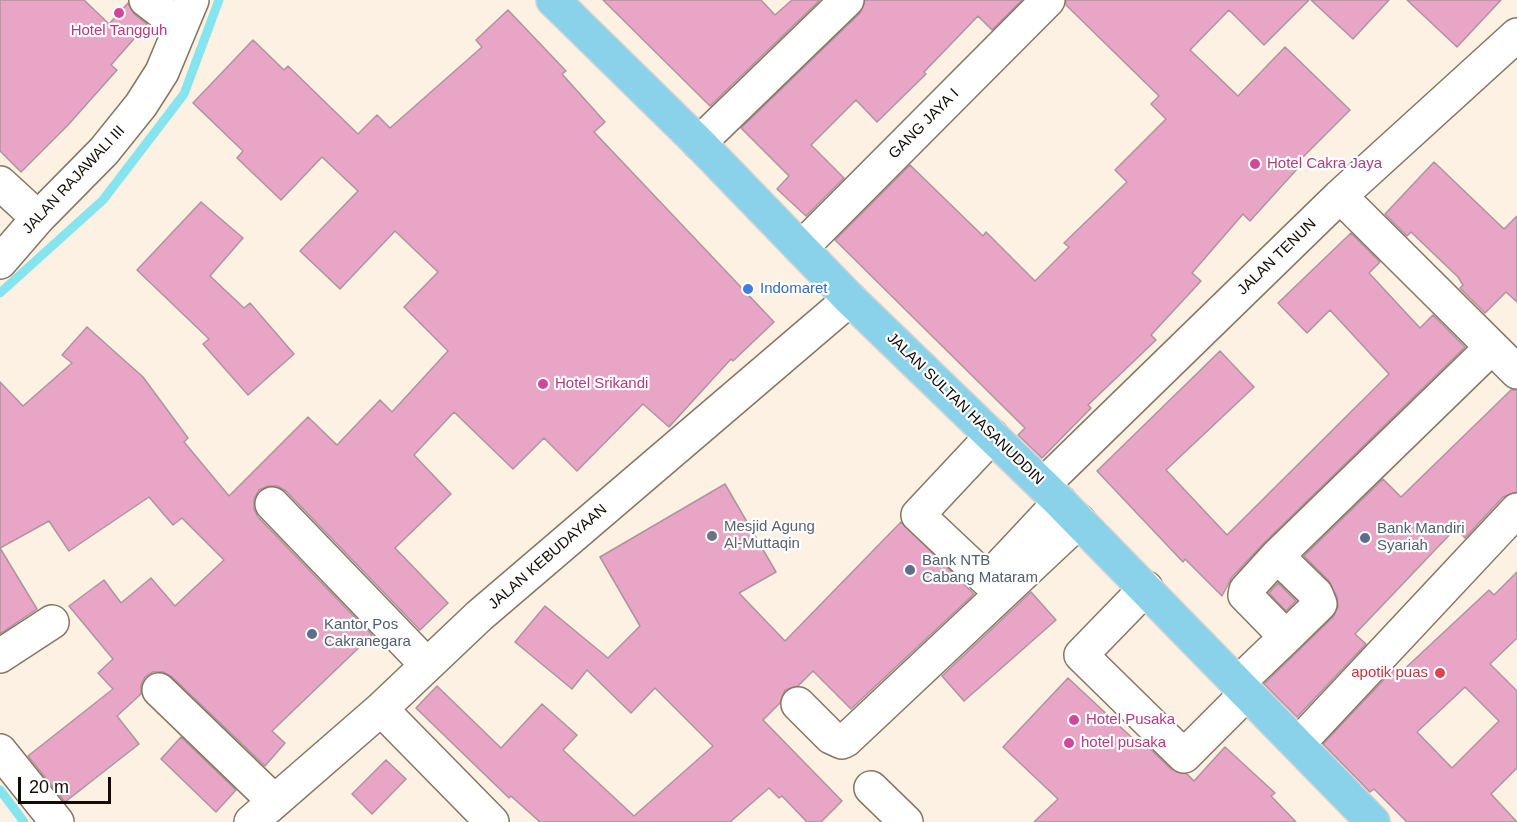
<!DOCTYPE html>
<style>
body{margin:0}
#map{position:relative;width:1517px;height:822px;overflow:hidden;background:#fcf1e3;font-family:Arial,sans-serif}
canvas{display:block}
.scale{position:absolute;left:18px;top:777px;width:93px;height:27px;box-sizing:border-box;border:3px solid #120c05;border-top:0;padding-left:8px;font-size:18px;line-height:21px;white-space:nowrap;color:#120c05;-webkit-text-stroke:4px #fff;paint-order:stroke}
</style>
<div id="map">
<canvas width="1517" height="822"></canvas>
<div class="scale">20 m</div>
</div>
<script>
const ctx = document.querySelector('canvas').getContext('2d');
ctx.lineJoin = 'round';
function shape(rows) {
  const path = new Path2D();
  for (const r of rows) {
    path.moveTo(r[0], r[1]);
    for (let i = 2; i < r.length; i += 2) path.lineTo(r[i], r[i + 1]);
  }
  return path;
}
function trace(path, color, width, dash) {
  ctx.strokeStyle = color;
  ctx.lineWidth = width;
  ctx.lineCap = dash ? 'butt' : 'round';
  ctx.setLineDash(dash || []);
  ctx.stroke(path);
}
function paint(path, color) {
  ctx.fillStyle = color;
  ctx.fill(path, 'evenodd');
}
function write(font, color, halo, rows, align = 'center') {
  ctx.font = font + ' Arial,sans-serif';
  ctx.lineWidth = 4.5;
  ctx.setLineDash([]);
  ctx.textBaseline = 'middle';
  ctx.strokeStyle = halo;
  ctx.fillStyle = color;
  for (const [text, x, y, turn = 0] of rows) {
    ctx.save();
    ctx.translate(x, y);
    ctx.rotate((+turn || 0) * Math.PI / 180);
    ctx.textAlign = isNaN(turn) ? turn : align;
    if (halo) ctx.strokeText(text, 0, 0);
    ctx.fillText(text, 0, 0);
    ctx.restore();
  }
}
trace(shape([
 [0,293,103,200,184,94,219,0],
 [0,790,24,822]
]), '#85e4ed', 9);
const building = shape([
 [0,0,84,0,109,24,128,3,134,14,147,24,111,65,117,70,68,125,21,172,0,151,0,0],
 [603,0,761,0,775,15,792,0,820,0,710,106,603,0],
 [865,0,1022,0,992,30,978,16,924,72,926,74,877,122,856,100,811,145,844,178,806,216,777,189,789,176,741,128,860,13,865,0],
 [1066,0,1309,0,1264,45,1229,10,1190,50,1238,96,1285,47,1350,110,1295,165,1298,168,1250,221,1243,214,1192,273,1201,281,1151,335,1156,340,1088,405,1091,408,1042,458,1018,435,1025,428,835,240,910,165,983,236,986,232,1035,281,1069,247,1064,243,1127,182,1115,170,1166,119,1151,104,1159,96,1066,5,1066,0],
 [1311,0,1389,0,1353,39,1311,0],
 [1407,0,1501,0,1457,47,1407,0],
 [508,10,566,71,562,74,605,122,594,132,774,322,733,361,731,359,669,427,643,404,577,471,544,438,513,469,454,412,414,455,451,494,395,548,448,603,420,630,286,491,277,486,268,486,259,490,254,499,254,509,258,517,372,635,272,731,285,743,265,766,172,677,163,672,153,672,145,677,141,685,141,694,117,716,139,744,65,802,28,756,113,689,98,673,113,659,69,606,104,580,121,603,151,578,175,606,224,560,182,518,173,525,149,497,69,551,49,521,0,548,37,609,0,634,0,382,23,406,72,363,62,355,87,327,143,377,188,438,184,442,229,496,308,417,337,445,380,400,392,412,448,351,404,307,438,272,395,231,340,289,300,251,358,191,322,157,281,200,237,158,243,151,193,103,253,40,284,70,288,66,358,134,377,115,390,128,482,47,476,40,508,10],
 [1434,162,1504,229,1517,216,1517,302,1506,292,1485,313,1460,288,1463,285,1458,277,1411,232,1407,236,1385,214,1434,162],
 [201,202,243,238,210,276,244,308,250,303,294,354,248,395,203,344,209,339,137,270,201,202],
 [1351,233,1380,262,1369,273,1420,328,1433,315,1465,347,1264,543,1232,577,1222,596,1185,559,1183,562,1097,471,1220,351,1254,387,1166,470,1227,535,1389,374,1330,310,1307,333,1278,303,1351,233],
 [1511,390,1517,390,1517,492,1503,497,1465,538,1456,528,1355,634,1366,644,1297,717,1264,684,1333,617,1338,607,1337,597,1329,581,1304,556,1383,479,1401,497,1511,390],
 [725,484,776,572,739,593,785,641,901,522,974,594,851,709,813,671,798,686,785,690,780,703,763,720,842,801,821,822,807,822,782,796,779,798,769,788,730,822,540,822,511,796,509,798,416,708,437,686,501,748,542,704,577,735,563,750,634,816,713,746,655,688,631,713,587,670,572,689,515,642,545,606,608,658,640,626,600,557,725,484],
 [1517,572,1517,638,1490,664,1517,691,1517,768,1491,794,1517,822,1407,822,1374,789,1370,792,1323,744,1393,670,1398,675,1489,590,1494,595,1517,572],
 [1465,687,1499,721,1452,768,1417,732,1465,687],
 [1278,583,1296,601,1286,611,1269,593,1278,583],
 [1031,592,1056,620,964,701,942,676,1031,592],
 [1068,678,1142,747,1145,744,1171,769,1187,774,1194,781,1225,747,1275,793,1271,796,1296,822,1034,822,1058,799,1003,747,1068,678],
 [181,737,236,790,216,812,161,759,181,737],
 [386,760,406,779,372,814,352,794,386,760]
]);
paint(building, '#e9a5c6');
trace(building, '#af94a0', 1.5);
const minor = shape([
 [146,0,180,26],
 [699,143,847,0],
 [0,183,38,218],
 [1340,196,1517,372],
 [801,248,1048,0],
 [0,262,38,218,104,151,141,105,162,72,192,0],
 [992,436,918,515,987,580,1060,502],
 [1043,485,1340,196,1517,35],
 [272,504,426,664],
 [1277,556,1491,348],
 [1146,588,1081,655,1184,756,1247,693],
 [0,656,52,622],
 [1238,683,1286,637,1320,604,1316,594,1277,556,1246,590,1245,595,1286,637],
 [159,690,274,801],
 [798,704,831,737,842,742,846,740,1079,521],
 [381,709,492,822],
 [1298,744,1517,510],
 [0,751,57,822],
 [871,788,906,822],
 [251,822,381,709,479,616,850,299]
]);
const major = shape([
 [553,0,699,143,850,299,1060,502,1373,822]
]);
trace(minor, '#877662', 36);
trace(major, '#d4d3d2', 36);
trace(minor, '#fff', 33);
trace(major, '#89d2ea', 33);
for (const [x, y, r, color] of [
 [119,13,6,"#d1479c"],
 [1255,164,6,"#d1479c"],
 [748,289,6,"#3f7fe0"],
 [543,384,6,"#d1479c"],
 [712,536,6,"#6b7280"],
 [1365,538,6,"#5c6f8a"],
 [910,570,6,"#5c6f8a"],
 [312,634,6,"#5c6f8a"],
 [1440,673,6,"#e0444e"],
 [1074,720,6,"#d1479c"],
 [1069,743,6,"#d1479c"]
]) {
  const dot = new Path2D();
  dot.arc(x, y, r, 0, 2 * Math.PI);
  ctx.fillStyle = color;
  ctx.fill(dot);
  trace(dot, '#fff', 2);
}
write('15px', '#b23c85', '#fff', [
 ["Hotel Tangguh",119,31,"center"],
 ["Hotel Cakra Jaya",1267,164],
 ["Hotel Srikandi",555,384],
 ["Hotel Pusaka",1086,720],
 ["hotel pusaka",1081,743]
], 'left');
write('15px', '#120c05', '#fff', [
 ["GANG JAYA I",924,124,-45],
 ["JALAN RAJAWALI III",74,180,-47],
 ["JALAN TENUN",1277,257,-44],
 ["JALAN SULTAN HASANUDDIN",965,409,44],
 ["JALAN KEBUDAYAAN",548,557,-41]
]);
write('15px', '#366cbe', '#fff', [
 ["Indomaret",760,289]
], 'left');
write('15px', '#5b616d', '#fff', [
 ["Mesjid Agung",724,527],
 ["Al-Muttaqin",724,544]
], 'left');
write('15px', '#4e5e75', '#fff', [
 ["Bank Mandiri",1377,529],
 ["Syariah",1377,546],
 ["Bank NTB",922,561],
 ["Cabang Mataram",922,578],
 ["Kantor Pos",324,625],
 ["Cakranegara",324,642]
], 'left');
write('15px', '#be3a42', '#fff', [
 ["apotik puas",1428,673]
], 'right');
</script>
